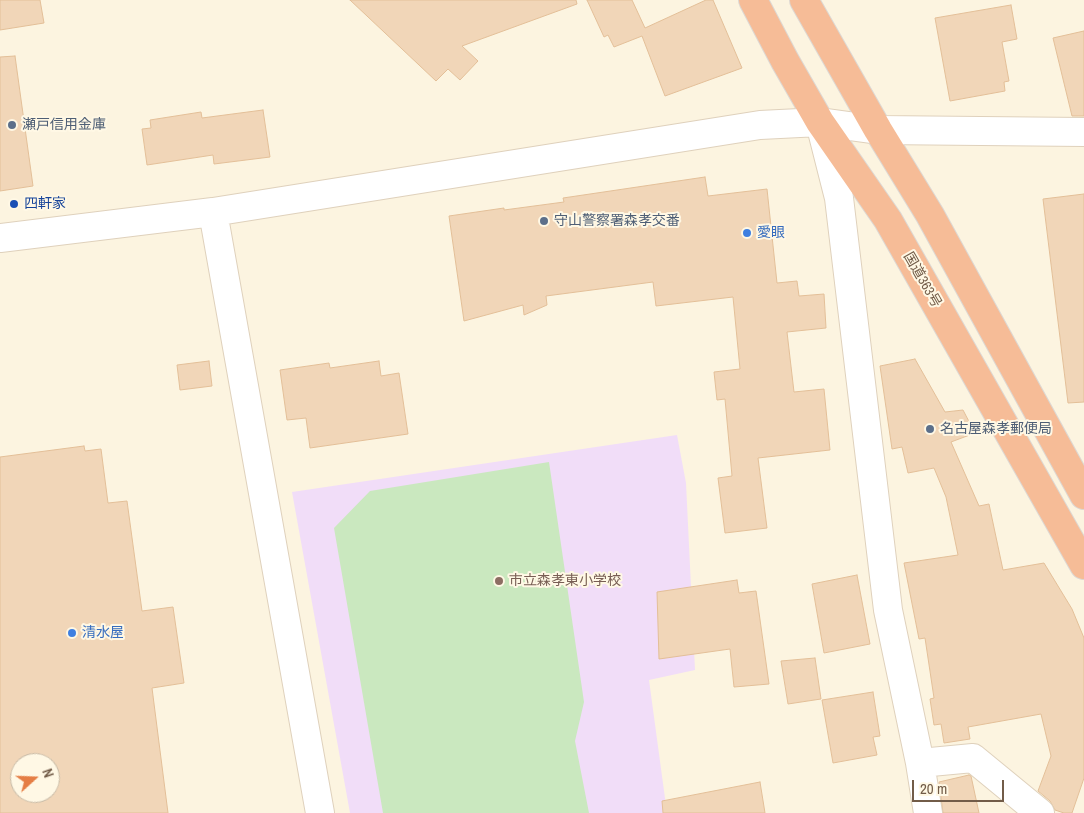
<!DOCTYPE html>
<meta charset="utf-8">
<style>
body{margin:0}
#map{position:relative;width:1084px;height:813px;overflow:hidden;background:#fcf4e0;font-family:"Archivo Narrow",sans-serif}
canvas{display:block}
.north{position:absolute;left:10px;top:753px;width:50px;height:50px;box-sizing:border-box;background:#fff8e5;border:1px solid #c7baa6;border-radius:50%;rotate:70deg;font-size:14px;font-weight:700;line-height:20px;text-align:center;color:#725c48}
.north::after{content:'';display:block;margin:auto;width:18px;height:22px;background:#e57e45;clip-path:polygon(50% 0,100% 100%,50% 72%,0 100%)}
.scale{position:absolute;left:912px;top:780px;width:92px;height:22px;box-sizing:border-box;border:2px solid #725c48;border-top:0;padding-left:6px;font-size:15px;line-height:18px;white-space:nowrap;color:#725c48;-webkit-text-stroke:4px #fff8e5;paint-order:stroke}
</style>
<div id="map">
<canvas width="1084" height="813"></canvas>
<div class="north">N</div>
<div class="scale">20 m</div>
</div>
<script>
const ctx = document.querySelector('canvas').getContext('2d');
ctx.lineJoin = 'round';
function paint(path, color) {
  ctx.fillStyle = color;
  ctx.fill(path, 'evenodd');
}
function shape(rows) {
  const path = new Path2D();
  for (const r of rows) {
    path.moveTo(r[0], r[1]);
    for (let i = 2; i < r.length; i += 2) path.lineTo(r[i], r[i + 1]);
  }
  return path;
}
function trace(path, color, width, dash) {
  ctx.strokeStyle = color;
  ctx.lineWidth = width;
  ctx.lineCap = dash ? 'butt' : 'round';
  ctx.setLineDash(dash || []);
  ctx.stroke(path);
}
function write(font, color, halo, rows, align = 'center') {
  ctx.font = font + ' "Archivo Narrow","Noto Sans JP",sans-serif';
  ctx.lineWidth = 4;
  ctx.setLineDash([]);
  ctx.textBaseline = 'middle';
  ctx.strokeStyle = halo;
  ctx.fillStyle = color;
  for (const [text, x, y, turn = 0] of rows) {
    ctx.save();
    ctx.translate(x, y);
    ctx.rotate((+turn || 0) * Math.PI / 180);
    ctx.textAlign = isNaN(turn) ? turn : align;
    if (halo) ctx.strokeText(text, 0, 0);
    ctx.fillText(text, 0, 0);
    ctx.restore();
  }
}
paint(shape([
 [677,435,686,483,695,670,649,680,667,813,350,813,292,492]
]), '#f1ddf8');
paint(shape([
 [549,462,584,702,575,741,589,813,383,813,334,528,370,491]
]), '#cae8bf');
const building = shape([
 [0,0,40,0,44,23,0,30,0,0],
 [350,0,576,0,577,4,462,46,478,61,460,80,448,69,436,81,350,0],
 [587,0,632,0,645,28,706,0,713,0,742,68,665,96,642,36,614,47,608,35,604,37,587,0],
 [1011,5,1017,39,1002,42,1009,81,1004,82,1005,91,950,101,935,18,1011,5],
 [1084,31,1084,116,1072,116,1053,38,1084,31],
 [15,56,33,186,0,191,0,57,15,56],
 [263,110,270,157,214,164,213,155,147,165,142,129,151,128,150,120,201,112,202,118,263,110],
 [705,177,708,196,767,189,777,283,797,281,799,296,824,294,826,328,787,332,794,392,824,389,830,450,758,458,767,528,725,533,718,478,732,476,725,399,717,400,714,372,740,369,733,297,656,306,653,282,546,296,547,305,524,315,523,305,464,321,449,216,504,208,504,210,564,202,563,198,705,177],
 [1084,194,1084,402,1068,403,1043,199,1084,194],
 [915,359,945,412,963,410,975,433,951,442,979,506,989,504,1003,570,1044,563,1072,609,1084,638,1084,778,1072,813,1064,813,1055,810,1050,801,1038,791,1051,756,1041,714,968,727,970,739,944,743,941,724,934,725,930,699,934,698,925,638,919,639,904,563,958,555,946,497,934,468,908,473,902,447,892,449,880,366,915,359],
 [209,361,212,386,180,390,177,365,209,361],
 [379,361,381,376,399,373,408,434,310,448,306,418,287,420,280,370,329,363,330,368,379,361],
 [84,446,85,451,101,449,108,503,127,501,142,611,173,607,184,683,152,688,168,813,0,813,0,457,84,446],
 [20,763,50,763,50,793,20,793,20,763],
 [857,575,870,644,824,653,812,584,857,575],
 [737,580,739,593,756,591,769,684,734,687,730,649,659,659,657,592,737,580],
 [815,658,821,699,788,704,781,661,815,658],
 [873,692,880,736,873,737,877,755,833,763,822,700,873,692],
 [969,775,971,776,979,813,943,813,939,782,969,775],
 [760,782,765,813,663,813,662,801,760,782]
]);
paint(building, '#f1d6b8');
trace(building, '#e3bf98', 1);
const minor = shape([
 [820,123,839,198,888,610,920,763,928,813],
 [213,212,320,813],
 [0,238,213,212,760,125,820,122,878,130,1084,132],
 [920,763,973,758,1040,813]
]);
const highway = shape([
 [753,0,785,61,820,122,888,220,1084,565],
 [804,0,878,130,930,215,1084,495]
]);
trace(minor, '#dfd1bc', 30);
trace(highway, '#ddd8d3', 30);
trace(minor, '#fff', 28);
trace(highway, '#f6bc97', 28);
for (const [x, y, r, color] of [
 [12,125,5,"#5c6f8a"],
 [14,204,5,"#1a4fb4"],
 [544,221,5,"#5c6f8a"],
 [747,233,5,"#3f7fe0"],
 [930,429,5,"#5c6f8a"],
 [499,581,5,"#8d6e63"],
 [72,633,5,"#3f7fe0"]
]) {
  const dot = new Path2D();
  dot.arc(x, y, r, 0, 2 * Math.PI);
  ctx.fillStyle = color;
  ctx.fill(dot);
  trace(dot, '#fff8e5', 2);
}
write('14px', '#4e5e75', '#fff8e5', [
 ["瀬戸信用金庫",22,125],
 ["守山警察署森孝交番",554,221],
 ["名古屋森孝郵便局",940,429]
], 'left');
write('14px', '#164399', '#fff8e5', [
 ["四軒家",24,204]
], 'left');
write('14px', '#366cbe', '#fff8e5', [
 ["愛眼",757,233],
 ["清水屋",82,633]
], 'left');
write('14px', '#725c48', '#fff8e5', [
 ["国道363号",922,280,60]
]);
write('14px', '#785e54', '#fff8e5', [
 ["市立森孝東小学校",509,581]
], 'left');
</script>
